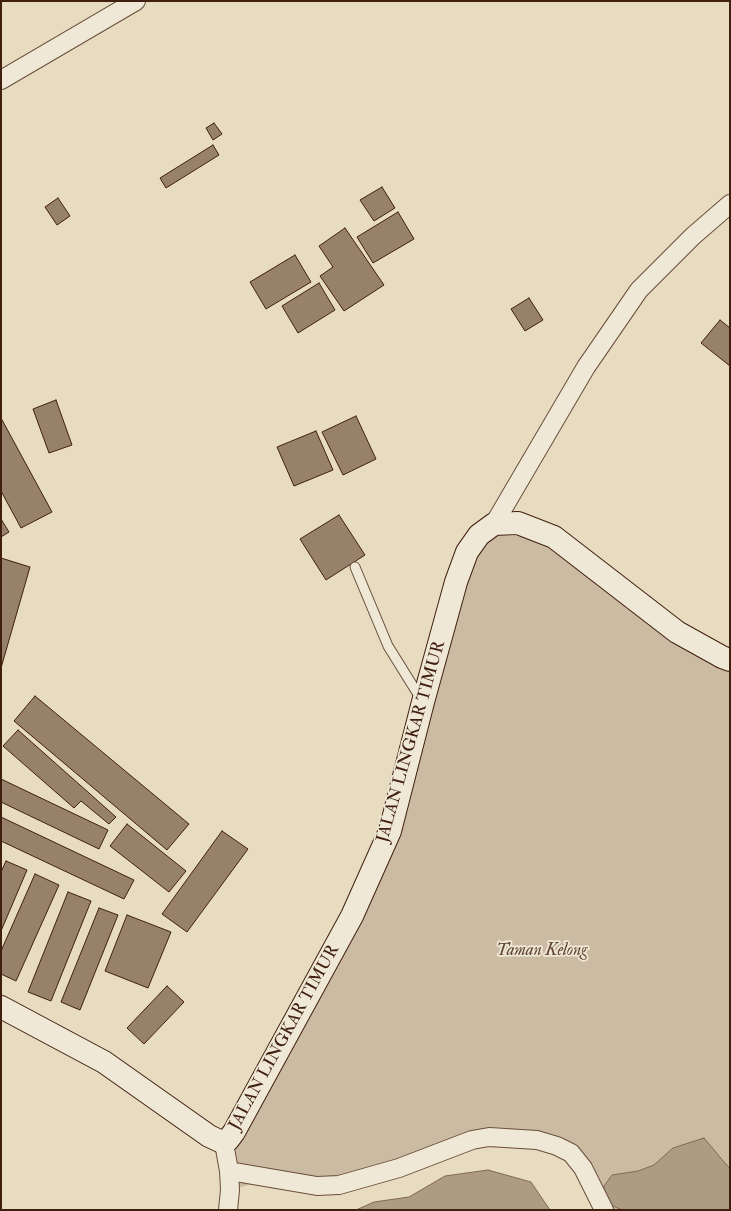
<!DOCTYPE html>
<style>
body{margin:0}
#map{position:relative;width:731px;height:1211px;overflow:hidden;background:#e7dbc0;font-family:"IM FELL Double Pica",serif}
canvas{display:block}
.frame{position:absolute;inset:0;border:2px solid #401f0e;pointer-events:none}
</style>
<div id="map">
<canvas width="731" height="1211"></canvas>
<div class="frame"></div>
</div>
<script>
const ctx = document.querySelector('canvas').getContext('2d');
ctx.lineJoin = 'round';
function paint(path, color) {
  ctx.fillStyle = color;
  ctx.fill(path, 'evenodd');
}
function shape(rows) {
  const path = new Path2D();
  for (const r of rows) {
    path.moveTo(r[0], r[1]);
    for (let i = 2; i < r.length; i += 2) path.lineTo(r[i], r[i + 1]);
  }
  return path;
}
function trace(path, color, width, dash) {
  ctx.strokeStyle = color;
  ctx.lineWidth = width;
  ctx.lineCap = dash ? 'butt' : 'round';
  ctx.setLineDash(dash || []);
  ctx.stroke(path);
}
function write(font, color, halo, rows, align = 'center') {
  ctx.font = font + ' "IM FELL Double Pica",serif';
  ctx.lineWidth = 3.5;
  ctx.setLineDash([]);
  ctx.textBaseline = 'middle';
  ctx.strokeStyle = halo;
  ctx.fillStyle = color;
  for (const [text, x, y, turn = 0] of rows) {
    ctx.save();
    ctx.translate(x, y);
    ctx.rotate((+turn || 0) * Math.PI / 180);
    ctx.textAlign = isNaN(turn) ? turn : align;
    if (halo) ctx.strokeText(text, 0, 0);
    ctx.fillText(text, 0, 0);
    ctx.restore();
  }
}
paint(shape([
 [479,535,554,537,611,579,730,653,730,1210,604,1210,571,1153,512,1138,317,1186,274,1178,230,1190,226,1142,352,916]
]), '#cbbba2');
const water = shape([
 [704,1138,730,1169,730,1210,622,1210,604,1202,604,1186,612,1175,638,1171,654,1165,673,1148,704,1138],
 [488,1170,531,1182,550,1210,356,1210,374,1202,409,1197,445,1176,488,1170]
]);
paint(water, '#ae9b83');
trace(water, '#826954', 1);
const building = shape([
 [214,123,222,134,213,140,206,128,214,123],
 [213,145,219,155,166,188,160,178,213,145],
 [382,187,395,208,374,221,360,200,382,187],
 [58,198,70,216,57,225,45,207,58,198],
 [398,212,414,239,373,263,357,237,398,212],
 [345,228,384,285,344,311,320,276,333,267,319,246,345,228],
 [295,255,311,282,266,309,250,282,295,255],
 [319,283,335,310,298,333,282,306,319,283],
 [529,298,543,320,525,331,511,309,529,298],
 [720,320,730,328,730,366,701,343,720,320],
 [56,400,72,445,49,453,33,409,56,400],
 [356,416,376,459,343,475,322,432,356,416],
 [1,418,52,512,21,528,1,491,1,418],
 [316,431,333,470,294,486,277,447,316,431],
 [339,515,365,555,326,580,300,539,339,515],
 [1,519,9,532,1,537,1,519],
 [1,558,30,567,1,668,1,558],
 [35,696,189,824,167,850,14,721,35,696],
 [18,730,116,817,109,824,81,801,74,808,3,746,18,730],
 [1,779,108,830,99,849,1,802,1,779],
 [1,817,134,880,124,899,1,841,1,817],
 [127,824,186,871,169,892,110,846,127,824],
 [222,831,248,849,187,932,162,914,222,831],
 [6,861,27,870,1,931,1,872,6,861],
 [35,874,59,885,16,981,1,974,1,951,35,874],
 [68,892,91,901,51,1001,28,992,68,892],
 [99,908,118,915,80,1010,61,1002,99,908],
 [127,915,171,932,148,988,105,971,127,915],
 [167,986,184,1002,144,1044,127,1028,167,986]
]);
paint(building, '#97816b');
trace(building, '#401f0e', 1);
const service = shape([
 [355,567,388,646,421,699]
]);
const minor = shape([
 [1,80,136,1],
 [494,524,586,367,639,290,693,236,730,204],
 [224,1143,229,1171,230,1190,228,1210],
 [229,1171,317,1186,339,1185,399,1168,472,1140,489,1137,537,1140,557,1146,571,1153,583,1168,604,1210]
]);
const secondary = shape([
 [1,1007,104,1062,209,1136,224,1143,228,1140,234,1132,352,916,390,831,423,702,456,582,467,552,479,535,494,524,518,523,554,537,677,632,722,657,730,660]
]);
trace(service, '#6a4e3a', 11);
trace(minor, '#6a4e3a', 20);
trace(secondary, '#401f0e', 24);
trace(service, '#efe8d6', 9);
trace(minor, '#efe8d6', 18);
trace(secondary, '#efe8d6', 22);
write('17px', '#401f0e', '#efe8d6', [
 ["JALAN LINGKAR TIMUR",412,742,-74],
 ["JALAN LINGKAR TIMUR",285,1038,-61]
]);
write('italic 17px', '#634633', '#efe8d6', [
 ["Taman Kelong",542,951]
]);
</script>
